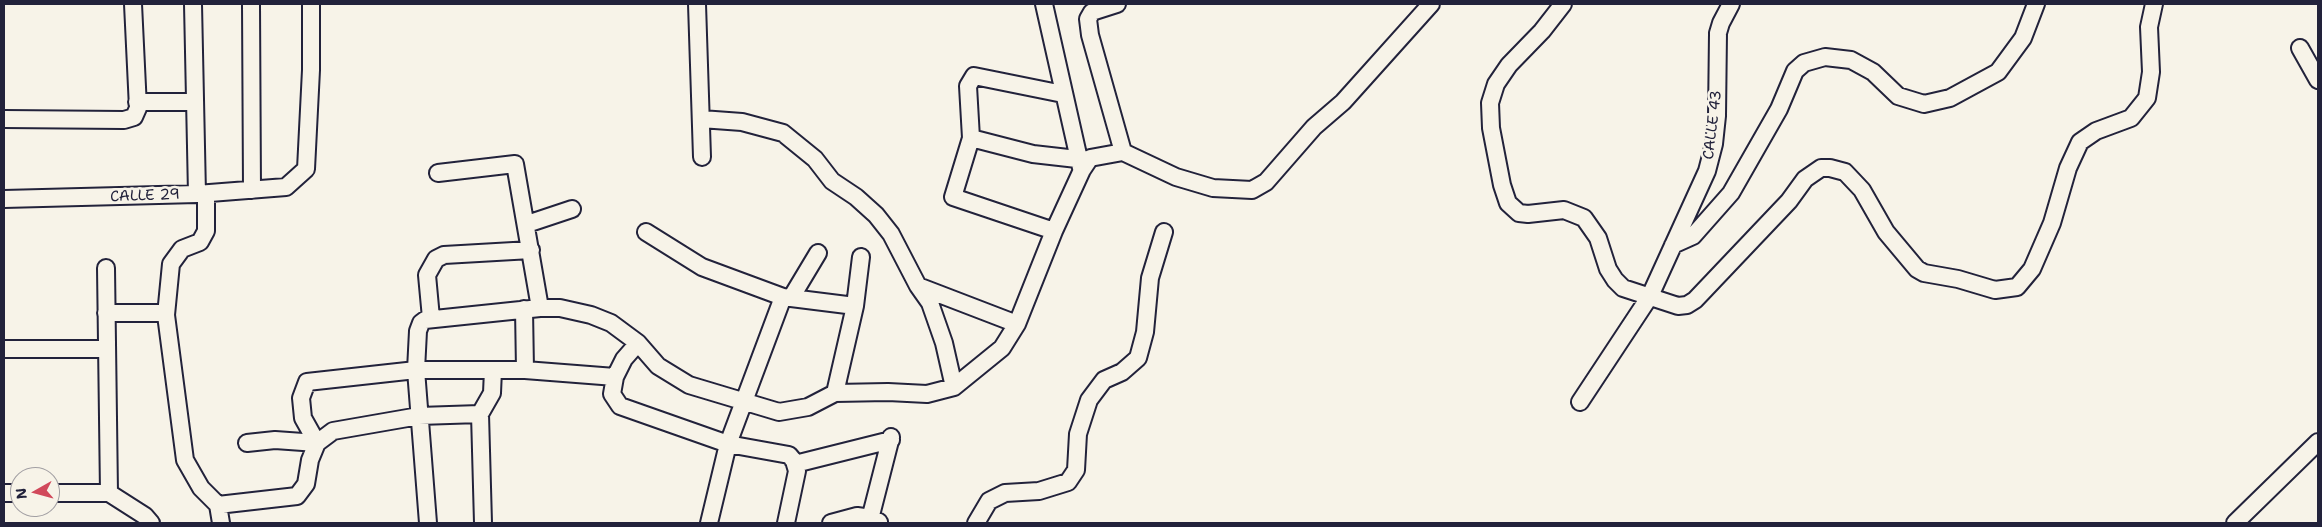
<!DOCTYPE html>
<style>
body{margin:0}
#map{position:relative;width:2322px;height:527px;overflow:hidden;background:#f7f3e8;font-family:"Shantell Sans",sans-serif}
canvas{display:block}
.frame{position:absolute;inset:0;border:5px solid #22223b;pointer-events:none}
.north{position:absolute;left:10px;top:467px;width:50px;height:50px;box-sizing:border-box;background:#f7f3e8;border:1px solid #a29fa3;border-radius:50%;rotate:263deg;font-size:14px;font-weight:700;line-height:20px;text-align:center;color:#22223b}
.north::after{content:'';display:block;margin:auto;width:18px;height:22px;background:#d1495b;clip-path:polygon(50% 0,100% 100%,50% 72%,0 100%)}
</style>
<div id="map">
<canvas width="2322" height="527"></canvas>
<div class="frame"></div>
<div class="north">N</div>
</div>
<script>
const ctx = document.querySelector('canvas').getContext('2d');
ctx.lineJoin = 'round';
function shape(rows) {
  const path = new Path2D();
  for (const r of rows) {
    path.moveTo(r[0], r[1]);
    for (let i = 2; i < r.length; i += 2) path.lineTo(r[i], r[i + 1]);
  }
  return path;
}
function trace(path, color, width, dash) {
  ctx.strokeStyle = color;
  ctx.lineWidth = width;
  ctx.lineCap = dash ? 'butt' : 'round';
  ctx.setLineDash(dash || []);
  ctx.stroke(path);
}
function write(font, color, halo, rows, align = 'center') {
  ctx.font = font + ' "Shantell Sans",sans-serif';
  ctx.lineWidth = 5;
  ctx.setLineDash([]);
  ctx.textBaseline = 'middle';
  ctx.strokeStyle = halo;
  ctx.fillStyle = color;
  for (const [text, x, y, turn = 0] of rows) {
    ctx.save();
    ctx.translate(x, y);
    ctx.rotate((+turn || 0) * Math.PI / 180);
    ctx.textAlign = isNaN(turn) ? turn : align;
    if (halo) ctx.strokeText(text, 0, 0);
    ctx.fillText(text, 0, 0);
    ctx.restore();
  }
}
const minor = shape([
 [193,4,197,194],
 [251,4,252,190],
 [697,4,702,157],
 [1044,4,1081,168],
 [1117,4,1092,12,1088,19,1090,35,1123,152],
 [1563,4,1542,31,1509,65,1496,84,1490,103,1491,128,1502,185,1508,203,1519,213,1528,214,1564,210,1584,218,1598,238,1608,269,1615,280,1623,288,1678,306,1687,305,1695,300,1789,201,1805,179,1821,168,1830,168,1845,172,1862,190,1886,232,1917,269,1924,273,1958,279,1995,290,2017,287,2032,269,2052,223,2068,168,2080,142,2096,131,2131,118,2147,98,2151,72,2149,27,2154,4],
 [2300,48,2318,80],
 [1063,94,974,76,968,86,971,138,1033,154,1077,159],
 [137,102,195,102],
 [4,119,124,120,134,117,138,108,133,4],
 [701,119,742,122,783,133,815,159,832,181,856,197,876,215,891,234,918,286,1017,324],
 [971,138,953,197,1054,231],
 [438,173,515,164,540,308],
 [206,194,206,231,200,242,182,249,171,264,166,315,185,460,201,488,218,505,221,523],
 [4,199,197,194,286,187,306,169,311,70,311,4],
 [527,224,572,209],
 [646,232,702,267,783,297,855,306,835,393],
 [1673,245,1693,236,1731,193,1779,109,1795,71,1804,63,1825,57,1851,60,1873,72,1898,96,1924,104,1950,98,1998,72,2023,38,2036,4],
 [106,268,109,493],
 [918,286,930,303,944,343,954,387],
 [791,298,818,253],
 [855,306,861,257],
 [524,309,525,370],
 [106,313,166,313],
 [431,318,427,275,436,259,444,255,531,250],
 [638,343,624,359,615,377,612,394,620,406,728,444,789,455,794,461,797,471,786,523],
 [4,349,107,349],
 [1580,402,1650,296,1707,171,1714,144,1717,116,1718,33,1721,23,1731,4],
 [247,443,275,440,317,443],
 [317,443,303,418,301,398,307,382,416,370,525,370,615,377],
 [795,464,891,440],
 [4,493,20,493],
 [50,493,109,493,145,516,151,523],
 [218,505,297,496,306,484,310,460,317,443,333,431,419,416,480,414],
 [428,523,416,370,418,331,421,323,425,320,540,308,560,308,591,315,611,323,638,343,658,366,689,385,779,412,808,407,835,393,888,392,927,394,954,387,1002,348,1017,324,1054,231,1082,170,1090,158,1123,152,1176,177,1213,188,1252,190,1266,182,1314,127,1343,102,1431,4],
 [483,523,480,414,492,393,493,370],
 [709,523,728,444,783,297],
 [831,523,857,516,871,518,879,522],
 [869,523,891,437],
 [976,523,989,501,1005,493,1039,491,1068,482,1076,470,1078,434,1089,400,1104,380,1122,372,1138,358,1145,332,1150,278,1164,232],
 [2235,523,2318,442]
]);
trace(minor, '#22223b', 20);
trace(minor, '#f7f3e8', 16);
write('15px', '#22223b', '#f7f3e8', [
 ["CALLE 43",1713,125,-83],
 ["CALLE 29",145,196,-2]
]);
</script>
